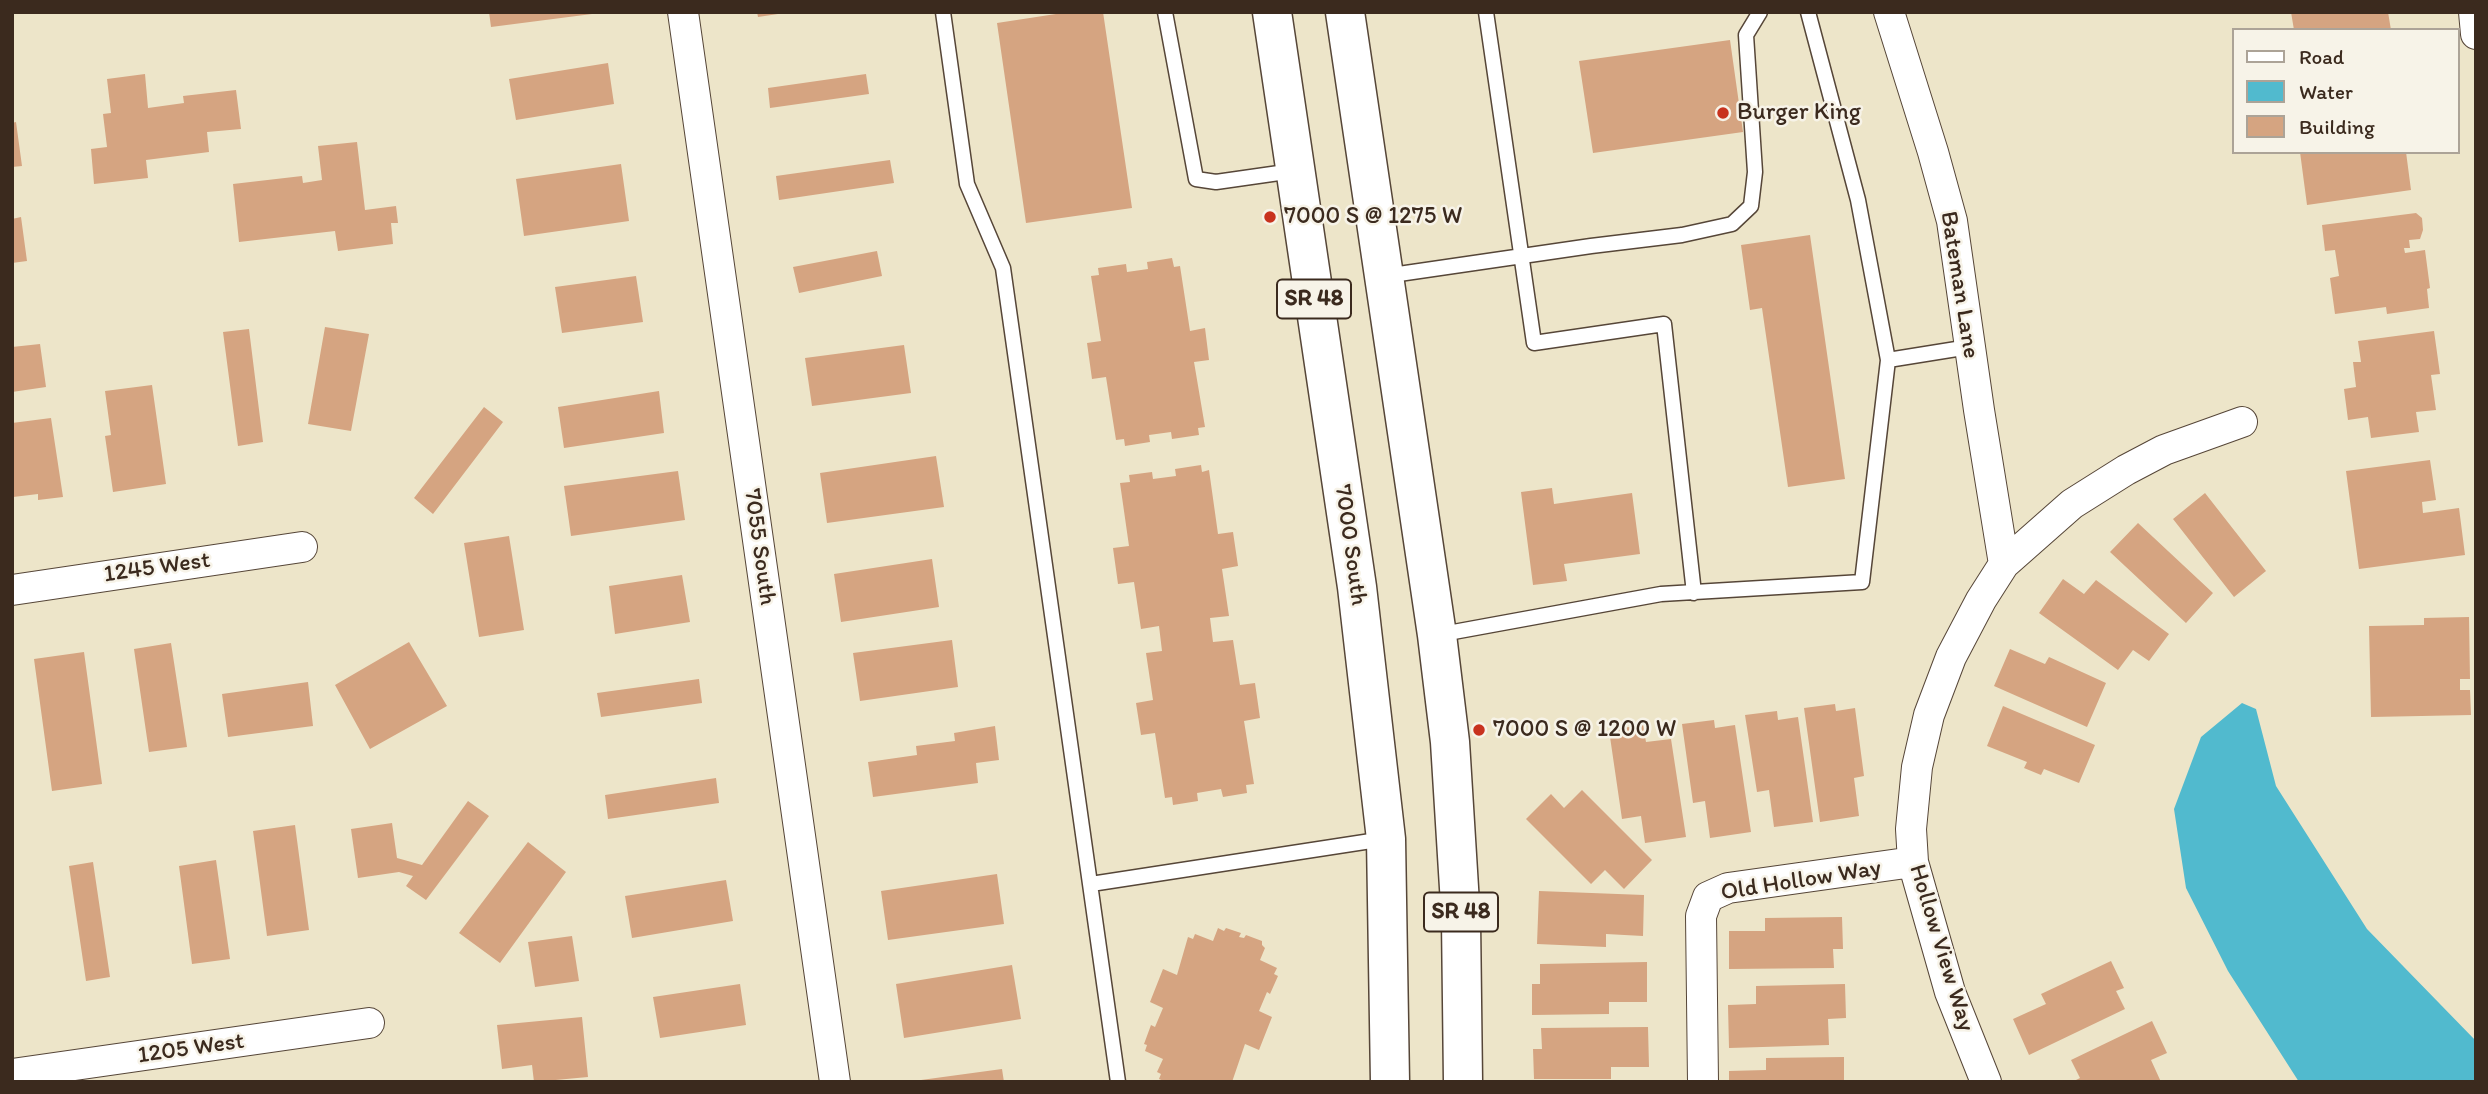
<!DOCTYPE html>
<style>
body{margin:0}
#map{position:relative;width:2488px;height:1094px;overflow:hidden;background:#ede5c9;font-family:Itim,sans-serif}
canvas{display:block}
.frame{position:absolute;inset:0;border:14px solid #3b2a1e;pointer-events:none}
.legend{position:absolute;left:2232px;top:28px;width:228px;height:126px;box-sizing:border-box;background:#f7f3e8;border:2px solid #aca397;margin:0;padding:9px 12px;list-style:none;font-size:21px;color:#3b2a1e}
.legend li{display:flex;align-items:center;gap:14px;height:35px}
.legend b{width:35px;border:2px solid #aca397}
</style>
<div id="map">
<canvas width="2488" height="1094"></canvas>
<div class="frame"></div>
<ul class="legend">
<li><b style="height:9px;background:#fff"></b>Road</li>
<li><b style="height:19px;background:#51bace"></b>Water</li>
<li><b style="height:19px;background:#d5a481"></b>Building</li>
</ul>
</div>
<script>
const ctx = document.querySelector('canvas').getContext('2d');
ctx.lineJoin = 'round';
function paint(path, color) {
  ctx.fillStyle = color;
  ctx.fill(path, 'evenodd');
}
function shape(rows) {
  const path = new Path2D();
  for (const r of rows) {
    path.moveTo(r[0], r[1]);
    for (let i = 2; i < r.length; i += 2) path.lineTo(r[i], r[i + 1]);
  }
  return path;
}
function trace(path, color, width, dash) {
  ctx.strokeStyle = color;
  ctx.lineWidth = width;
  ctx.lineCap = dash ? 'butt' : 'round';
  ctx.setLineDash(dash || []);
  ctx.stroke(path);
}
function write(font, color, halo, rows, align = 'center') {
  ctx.font = font + ' Itim,sans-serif';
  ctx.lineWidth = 5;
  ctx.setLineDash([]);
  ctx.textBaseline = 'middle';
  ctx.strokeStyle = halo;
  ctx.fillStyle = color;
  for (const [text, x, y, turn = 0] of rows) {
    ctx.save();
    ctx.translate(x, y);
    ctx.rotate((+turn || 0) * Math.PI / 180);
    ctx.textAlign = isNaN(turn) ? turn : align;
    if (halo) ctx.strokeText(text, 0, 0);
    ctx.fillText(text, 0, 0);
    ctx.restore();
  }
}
paint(shape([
 [2242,703,2256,709,2276,786,2367,929,2476,1041,2476,1082,2299,1082,2228,971,2186,888,2174,809,2201,737]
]), '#51bace');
paint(shape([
 [489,12,592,12,592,14,491,27],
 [757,12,778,12,778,14,758,17],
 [1069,12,1103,12,1132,208,1026,223,997,23],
 [2291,12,2388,12,2391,30,2294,30],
 [1730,40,1743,132,1593,153,1579,61],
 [608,63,614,104,516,120,509,79],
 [145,74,148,108,184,103,183,96,236,90,241,129,207,132,209,152,146,160,148,178,94,184,91,149,107,147,103,114,111,113,107,79],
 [866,74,869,94,770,108,768,88],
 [16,122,22,166,12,167,12,123],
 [357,142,365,210,396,206,398,223,391,223,393,244,338,251,335,231,239,242,233,184,302,176,303,183,322,180,318,146],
 [2300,152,2406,152,2411,190,2307,205],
 [890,160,894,183,779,200,776,176],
 [621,164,629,221,524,236,516,179],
 [2416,213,2422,218,2423,230,2420,239,2409,240,2410,248,2404,248,2405,253,2425,250,2430,288,2427,289,2429,308,2387,314,2386,307,2335,314,2330,278,2339,276,2335,250,2325,251,2322,225],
 [21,217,27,261,12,263,12,219],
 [1810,235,1845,479,1788,487,1762,308,1750,310,1741,245],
 [877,251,882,276,799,293,793,267],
 [1172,258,1174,267,1180,266,1190,331,1205,328,1209,360,1194,362,1205,427,1198,428,1199,435,1172,439,1171,432,1149,435,1150,442,1125,446,1124,439,1116,440,1106,377,1092,379,1087,343,1101,341,1091,276,1099,275,1098,268,1126,264,1127,272,1148,269,1147,262],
 [636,276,643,322,562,333,555,287],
 [325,327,369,334,351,431,308,424],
 [249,329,263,442,238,446,223,332],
 [2434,331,2440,374,2431,375,2436,410,2416,412,2419,432,2371,438,2368,417,2348,420,2344,389,2356,387,2353,362,2361,362,2358,341],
 [40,344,46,387,12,392,12,347],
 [904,345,911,393,812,406,805,358],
 [152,385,166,484,113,492,105,436,111,435,105,391],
 [659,391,664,433,564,448,558,407],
 [484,407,503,422,433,514,414,498],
 [51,418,63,497,38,500,38,494,13,497,12,423],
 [936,456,944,507,827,523,820,473],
 [2430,460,2436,500,2422,502,2423,513,2459,508,2465,555,2359,569,2346,471],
 [1201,465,1202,472,1209,470,1218,534,1233,532,1238,566,1222,569,1229,616,1210,618,1213,642,1233,640,1240,685,1255,683,1260,718,1244,721,1254,784,1246,785,1247,793,1223,797,1221,789,1197,793,1198,801,1173,805,1172,797,1165,798,1155,733,1141,735,1136,703,1153,700,1146,653,1162,651,1159,626,1141,629,1134,582,1118,584,1113,548,1129,546,1120,483,1130,482,1129,475,1152,472,1153,479,1176,476,1175,469],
 [678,471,685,520,571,536,564,486],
 [1552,488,1554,504,1632,493,1640,554,1564,564,1567,581,1533,585,1521,492],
 [2205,493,2266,571,2234,597,2173,519],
 [2138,523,2213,593,2186,623,2110,552],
 [509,536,524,630,479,637,464,543],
 [932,559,939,607,841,622,834,574],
 [682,575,690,622,615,634,609,586],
 [2063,579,2084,594,2096,580,2169,634,2149,661,2133,650,2118,670,2039,613],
 [2469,617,2470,679,2460,679,2460,690,2470,690,2471,715,2371,717,2369,626,2424,625,2424,618],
 [952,640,958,687,860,701,853,653],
 [409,642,447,706,370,749,335,685],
 [171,643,187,747,149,752,134,649],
 [2010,649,2045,664,2049,657,2106,683,2087,727,1994,686],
 [84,652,102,784,52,791,34,659],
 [699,679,702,703,601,717,597,693],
 [308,682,313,726,228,737,222,694],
 [1835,704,1836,711,1855,708,1864,776,1854,778,1859,816,1820,822,1804,708],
 [2003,706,2095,745,2079,783,2044,769,2041,775,2024,768,2027,762,1987,746],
 [1777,711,1778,720,1798,717,1813,822,1774,827,1769,790,1757,792,1745,715],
 [1714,720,1715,728,1735,725,1751,832,1710,838,1705,801,1693,803,1682,724],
 [1643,725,1646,742,1671,739,1686,837,1645,843,1641,816,1622,819,1609,730],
 [995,726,999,760,976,763,978,783,873,797,868,762,917,755,916,746,955,741,954,733],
 [716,778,719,803,608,819,605,795],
 [1582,790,1652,860,1624,889,1605,870,1591,884,1526,819,1551,794,1564,808],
 [468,801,489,816,426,900,406,886,413,876,399,872,358,878,351,829,392,823,397,858,422,865],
 [295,825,309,930,267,936,253,831],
 [528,842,566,872,500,963,459,933],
 [216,860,230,959,192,964,179,866],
 [93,862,110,977,86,981,69,866],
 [997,874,1004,924,888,940,881,891],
 [726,880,733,921,632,938,625,896],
 [1539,891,1644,895,1643,936,1606,934,1606,947,1537,944],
 [1842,917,1843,949,1833,949,1834,968,1729,969,1729,931,1765,931,1765,918],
 [1218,928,1224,931,1226,928,1241,933,1239,937,1244,938,1246,935,1262,941,1262,945,1265,948,1260,960,1277,968,1274,974,1278,976,1270,994,1267,992,1259,1011,1272,1017,1259,1050,1245,1044,1232,1082,1209,1080,1209,1082,1166,1082,1159,1079,1161,1074,1157,1072,1163,1059,1145,1051,1147,1045,1144,1044,1151,1025,1155,1027,1163,1008,1150,1002,1163,969,1177,975,1188,937,1193,939,1195,934,1213,941],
 [572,936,579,981,535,987,528,942],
 [2111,961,2124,988,2116,991,2125,1009,2029,1055,2013,1019,2046,1004,2041,994],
 [1647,962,1647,1002,1609,1002,1609,1014,1532,1015,1532,984,1540,984,1540,964],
 [1012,965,1021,1019,904,1038,896,984],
 [740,984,746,1025,660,1038,653,997],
 [1845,984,1846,1018,1828,1019,1829,1045,1729,1048,1728,1005,1756,1004,1756,986],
 [582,1017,588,1077,534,1082,532,1065,502,1069,497,1025],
 [2152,1021,2167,1053,2151,1060,2161,1082,2072,1082,2080,1078,2071,1060],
 [1648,1027,1649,1067,1611,1067,1611,1079,1534,1079,1533,1049,1542,1049,1541,1028],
 [1844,1057,1844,1082,1729,1082,1729,1071,1766,1070,1766,1058],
 [1002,1069,1004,1082,921,1082,921,1080]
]), '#d5a481');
const service = shape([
 [943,12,967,184,1003,268,1118,1082],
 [1165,12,1196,179,1216,182,1293,171],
 [1486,12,1534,343,1664,324,1694,593],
 [1808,12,1858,200,1888,360,1969,347],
 [1385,276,1591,246,1682,235,1732,224,1751,206,1755,172,1746,35,1760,12],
 [1437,635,1661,594,1862,582,1888,360],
 [1091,884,1384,839]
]);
const minor = shape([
 [683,12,835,1082],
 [1889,12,1933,152,1952,221,1979,410,2004,564],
 [2474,12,2476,34],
 [12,590,302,547],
 [12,1074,369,1023],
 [1703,1082,1701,916,1708,897,1728,888,1913,862],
 [1986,1082,1950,992,1913,862,1911,829,1917,767,1929,715,1951,657,1981,600,2004,564,2072,504,2126,470,2164,450,2242,422]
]);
const primary = shape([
 [1272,12,1357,587,1386,839,1390,1082],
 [1345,12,1437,635,1450,742,1461,920,1463,1082]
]);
trace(service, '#564638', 17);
trace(minor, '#564638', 32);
trace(primary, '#564638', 41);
trace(service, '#fff', 14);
trace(minor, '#fff', 30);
trace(primary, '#fff', 38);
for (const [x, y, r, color] of [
 [1723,113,7,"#c8321e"],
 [1270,217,7,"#c8321e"],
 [1479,730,7,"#c8321e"]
]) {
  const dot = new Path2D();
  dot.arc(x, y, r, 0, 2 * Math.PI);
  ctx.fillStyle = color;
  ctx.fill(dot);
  trace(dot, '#f7f3e8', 2.5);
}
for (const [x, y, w] of [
 [1314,299,74],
 [1461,912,74]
]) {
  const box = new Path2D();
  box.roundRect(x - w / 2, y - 19.5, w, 39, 5);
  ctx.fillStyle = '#f7f3e8';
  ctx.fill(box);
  trace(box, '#3b2a1e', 2);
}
write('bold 23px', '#3b2a1e', null, [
 ["SR 48",1314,299],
 ["SR 48",1461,912]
]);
write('24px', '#3b2a1e', '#f7f3e8', [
 ["Burger King",1737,113],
 ["7000 S @ 1275 W",1284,217],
 ["7000 S @ 1200 W",1493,730]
], 'left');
write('24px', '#3b2a1e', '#f7f3e8', [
 ["Bateman Lane",1959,285,81],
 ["7000 South",1350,545,82],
 ["7055 South",759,547,82],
 ["1245 West",157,568,-8],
 ["Old Hollow Way",1801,881,-9],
 ["Hollow View Way",1941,948,73],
 ["1205 West",191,1049,-8]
]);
</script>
